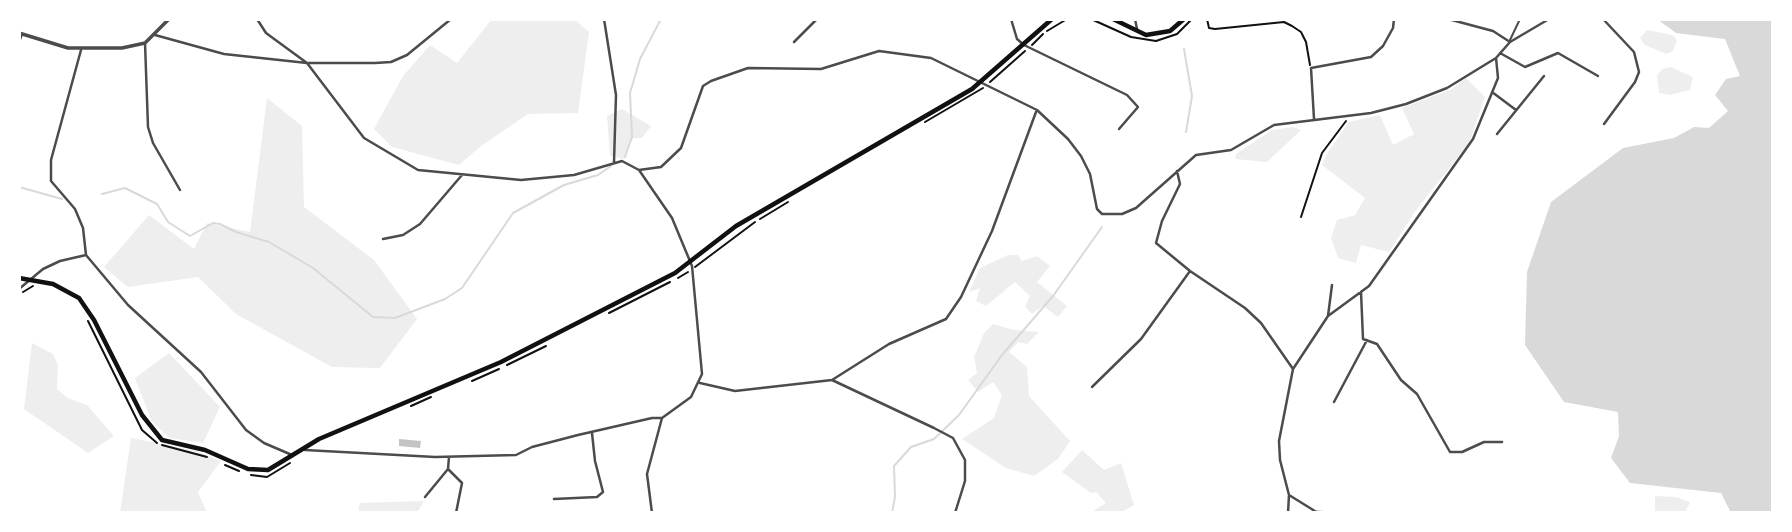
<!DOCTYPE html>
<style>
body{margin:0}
#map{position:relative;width:1792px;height:532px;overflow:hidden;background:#fff;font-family:"Playfair Display",serif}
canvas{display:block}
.frame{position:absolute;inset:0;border:21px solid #fff;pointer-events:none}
</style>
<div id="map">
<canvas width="1792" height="532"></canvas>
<div class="frame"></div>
</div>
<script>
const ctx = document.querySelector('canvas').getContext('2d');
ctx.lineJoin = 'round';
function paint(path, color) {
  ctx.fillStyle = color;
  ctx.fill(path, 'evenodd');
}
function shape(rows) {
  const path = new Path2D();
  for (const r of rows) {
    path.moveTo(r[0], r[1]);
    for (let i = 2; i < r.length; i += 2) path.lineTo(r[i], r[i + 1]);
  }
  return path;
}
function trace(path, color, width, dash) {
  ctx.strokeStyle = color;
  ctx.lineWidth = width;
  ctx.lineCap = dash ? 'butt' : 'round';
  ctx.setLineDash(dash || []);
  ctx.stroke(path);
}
paint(shape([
 [492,19,574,19,589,32,578,113,528,114,481,146,459,165,392,147,374,129,403,76,430,45,457,63],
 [1647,30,1672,35,1677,40,1673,51,1666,54,1645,45,1640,38],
 [1671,67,1693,77,1690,90,1670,95,1659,93,1657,75,1662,69],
 [1466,78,1485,97,1469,143,1414,213,1389,252,1361,245,1356,263,1338,258,1331,238,1337,220,1355,215,1365,198,1322,165,1328,152,1349,122,1380,115,1393,145,1414,134,1402,108,1452,89],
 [267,98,302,126,304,207,374,260,417,319,380,368,332,367,236,314,198,277,128,287,104,267,149,215,194,249,207,223,250,232],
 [622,109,651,126,642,138,633,138,624,159,610,156,607,116],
 [1293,127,1301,130,1267,162,1235,159,1236,154,1272,130],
 [1008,255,1018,255,1022,261,1037,256,1050,266,1037,282,1067,306,1058,317,1043,306,1032,314,1025,306,1030,296,1015,282,986,306,976,301,980,288,969,292,980,268],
 [993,324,1014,330,1039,332,1027,344,1018,342,1009,352,1027,367,1029,396,1070,441,1058,459,1034,476,1006,468,962,439,994,418,1002,395,993,382,978,392,968,380,977,373,974,357,984,333],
 [32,343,53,354,58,365,57,389,68,398,87,405,114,436,88,453,24,409],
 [169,353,220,407,203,443,170,438,152,422,135,378],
 [131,438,196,451,221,461,198,492,207,513,120,513],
 [1082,450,1104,470,1121,463,1134,505,1120,513,1093,511,1106,503,1096,492,1091,493,1062,472],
 [1655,496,1676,497,1690,502,1685,513,1655,513],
 [424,501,417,513,358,513,360,503]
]), '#eee');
paint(shape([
 [1657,19,1773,19,1773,513,1731,513,1721,493,1630,483,1611,458,1619,436,1618,412,1564,402,1525,345,1527,272,1551,202,1623,148,1674,138,1694,127,1709,128,1728,111,1715,95,1726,79,1740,76,1725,39,1676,33]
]), '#d9d9d9');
trace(shape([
 [1184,49,1192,96,1186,132],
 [625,157,632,137,630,93,640,59,661,19],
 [19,187,62,199],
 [102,194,125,188,157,204,168,222,190,236,213,223,220,224,236,232,269,242,313,268,373,317,395,318,445,299,462,288,513,213,564,185,598,175,611,166],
 [892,513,895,497,894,466,911,447,934,439,959,415,1002,355,1053,296,1102,227]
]), '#d9d9d9', 2);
paint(shape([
 [399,439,421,441,420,448,399,446]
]), '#c4c4c4');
trace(shape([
 [1091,19,1131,37,1156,41,1177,34,1192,19],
 [1207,19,1209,28,1215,29,1284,22,1292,26,1301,32,1306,42,1310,65],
 [1047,31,1067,19],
 [1032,45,1043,34],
 [990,82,1025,51],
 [925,122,983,88],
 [1301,217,1322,153,1346,121],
 [760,219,788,202],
 [695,267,755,222],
 [678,278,688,272],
 [23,292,33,286],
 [609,313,670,282],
 [88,321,142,430,157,443],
 [507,365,546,346],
 [472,381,499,369],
 [411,406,431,397],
 [162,445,207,457],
 [225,465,239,471],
 [251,475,267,477,290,463]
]), '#111', 2);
trace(shape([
 [1510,40,1520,19]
]), '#4c4c4c', 2);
trace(shape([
 [257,19,266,33,307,63,375,63,391,62,407,55,451,19],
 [604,19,616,95,614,162],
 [1011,19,1017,39,1024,45,1127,95,1138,107,1119,129],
 [1135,19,1137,29],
 [1448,19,1493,31,1510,42],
 [1603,19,1634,52,1639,72,1635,82,1604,124],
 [155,35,224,54,307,63,364,138,418,170,521,180,574,175,622,161,639,170,672,218,692,266,702,374,691,397,662,418,647,474,652,513],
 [19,42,22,34],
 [794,42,817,19],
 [145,43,148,127,153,143,180,190],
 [81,50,51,160,51,181,75,209,83,228,86,255],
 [1500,53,1525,67,1558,53,1598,76],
 [1492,92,1516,110],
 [1314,119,1311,68,1371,57,1383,46,1393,28,1394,19],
 [1497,134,1544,76],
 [639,170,661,167,681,148,703,86,711,81,748,68,821,69,879,51,931,58,1037,110,1068,139,1081,156,1090,174,1097,209,1102,214,1122,214,1136,208,1196,155,1231,150,1274,125,1371,113,1406,104,1447,88,1496,58],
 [1177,171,1180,184,1162,221,1156,243,1190,271,1245,308,1261,323,1293,369],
 [383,239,403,235,420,224,462,175],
 [86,255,128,305,201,372,246,430,264,443,292,455],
 [19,289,43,269,60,261,86,255],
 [1361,292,1363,339,1377,344,1401,380,1417,394,1450,452,1462,452,1484,442,1502,442],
 [1328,316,1332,285],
 [832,380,889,344,946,319,961,297,992,231,1036,112],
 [700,383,735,391,832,380,934,428,953,438,965,460,965,481,955,513],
 [1092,387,1141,339,1190,271],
 [1334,402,1367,340],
 [305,450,435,457,516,455,532,447,578,435,652,418,662,418],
 [449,457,448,469,462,483,456,513],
 [1289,495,1318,513],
 [425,497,448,469],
 [554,499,597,497,603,492,595,461,592,433],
 [1317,512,1349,513],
 [1288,513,1289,495,1280,460,1279,441,1293,369,1328,316,1369,286,1473,139,1498,78,1496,58,1510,42,1549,19]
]), '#4c4c4c', 2.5);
trace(shape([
 [19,33,68,48,122,48,145,43,169,19]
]), '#4c4c4c', 3.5);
trace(shape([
 [1113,19,1146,35,1170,31,1184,19],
 [19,278,53,284,79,298,94,320,142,415,162,440,205,450,248,469,268,470,319,439,501,362,675,273,736,226,972,89,1052,19]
]), '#111', 4.5);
</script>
